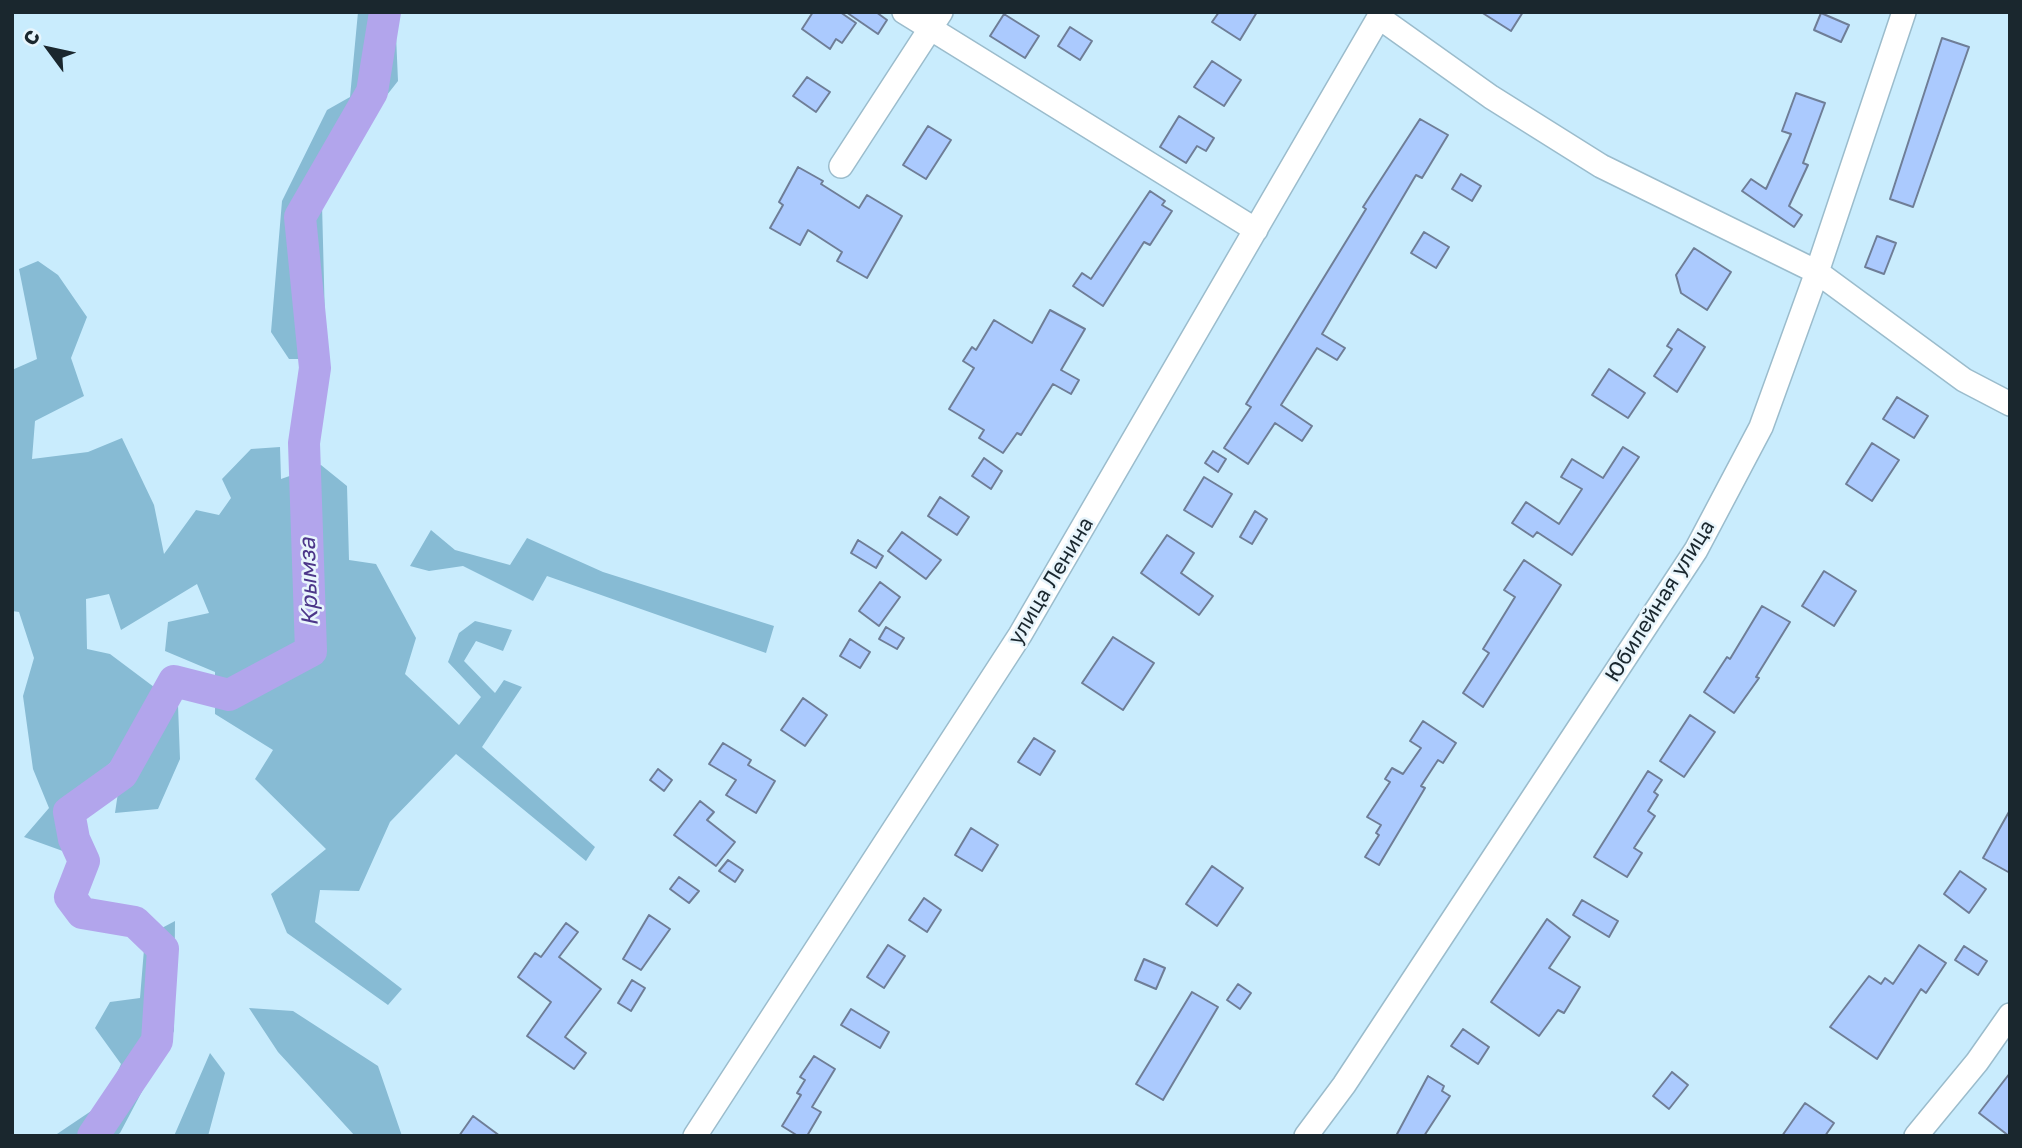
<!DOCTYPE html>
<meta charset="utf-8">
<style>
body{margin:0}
#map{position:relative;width:2022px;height:1148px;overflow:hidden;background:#c9ecfd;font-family:"Golos Text",sans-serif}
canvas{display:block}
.frame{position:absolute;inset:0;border:14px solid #1a272e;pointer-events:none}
.north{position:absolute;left:14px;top:14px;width:70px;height:70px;-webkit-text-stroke:5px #e8f5fc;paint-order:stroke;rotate:303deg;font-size:19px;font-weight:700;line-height:28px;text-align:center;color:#1a272e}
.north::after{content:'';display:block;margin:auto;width:24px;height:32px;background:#1a272e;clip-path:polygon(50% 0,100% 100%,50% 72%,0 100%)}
</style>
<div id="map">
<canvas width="2022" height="1148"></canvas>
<div class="frame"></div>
<div class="north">С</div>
</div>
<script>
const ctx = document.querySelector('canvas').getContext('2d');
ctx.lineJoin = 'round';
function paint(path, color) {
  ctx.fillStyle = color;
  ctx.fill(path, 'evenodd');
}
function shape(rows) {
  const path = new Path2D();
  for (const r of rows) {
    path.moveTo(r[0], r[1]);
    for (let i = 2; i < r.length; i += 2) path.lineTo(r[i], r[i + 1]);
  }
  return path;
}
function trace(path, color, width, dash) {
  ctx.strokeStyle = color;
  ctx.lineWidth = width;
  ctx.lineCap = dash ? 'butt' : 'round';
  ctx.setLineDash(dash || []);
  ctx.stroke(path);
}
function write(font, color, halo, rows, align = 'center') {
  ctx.font = font + ' "Golos Text",sans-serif';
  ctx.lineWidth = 5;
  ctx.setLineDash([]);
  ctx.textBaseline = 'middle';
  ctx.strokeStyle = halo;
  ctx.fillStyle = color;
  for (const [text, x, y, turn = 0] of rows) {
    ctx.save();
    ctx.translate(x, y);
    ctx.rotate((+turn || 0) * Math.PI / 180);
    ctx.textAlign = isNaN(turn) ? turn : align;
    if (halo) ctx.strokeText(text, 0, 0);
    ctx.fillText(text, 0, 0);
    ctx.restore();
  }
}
paint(shape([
 [358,12,395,12,398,81,365,123,322,204,326,359,289,359,271,332,282,201,327,110,350,97],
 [38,261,58,275,87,317,71,358,84,396,35,421,32,459,88,452,122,438,154,505,164,554,196,510,219,515,231,498,222,479,251,449,280,447,281,479,321,465,347,486,349,560,376,564,416,638,405,674,459,725,481,697,448,662,459,633,475,621,512,630,503,651,476,641,464,661,495,693,504,680,522,687,482,747,595,847,586,861,456,754,390,822,359,891,320,890,315,922,402,989,388,1005,287,933,271,894,326,849,255,779,273,750,215,714,215,672,165,651,168,622,209,613,197,584,121,630,109,594,86,599,87,649,110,654,178,705,180,759,158,809,115,813,124,751,74,795,71,854,24,837,49,808,33,769,23,696,34,658,19,612,12,611,12,370,37,359,19,269],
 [431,530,455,550,510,565,527,538,603,572,774,626,766,653,547,576,533,601,463,566,429,571,410,566],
 [175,921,174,1031,120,1133,116,1136,54,1136,103,1103,121,1064,95,1028,110,1002,140,998,145,937],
 [249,1008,293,1011,378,1066,402,1136,355,1136,278,1052],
 [210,1053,225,1073,208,1136,174,1136]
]), '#87bbd4');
trace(shape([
 [93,1136,157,1041,163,949,135,922,82,913,70,897,84,861,74,839,69,812,122,774,174,681,229,695,311,651,304,443,315,368,300,217,372,92,385,12]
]), '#b2a5ec', 32);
const building = shape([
 [813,12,840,12,856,23,842,43,836,39,830,49,802,29,813,12],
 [846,12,876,12,887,20,878,34,846,12],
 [1219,12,1257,12,1240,40,1212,22,1219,12],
 [1481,12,1523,12,1511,31,1481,12],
 [1821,13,1849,25,1841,42,1814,30,1821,13],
 [1004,14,1039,36,1025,58,990,36,1004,14],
 [1070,27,1092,41,1080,60,1058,46,1070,27],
 [1942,38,1969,47,1913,207,1890,199,1942,38],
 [1212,61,1241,80,1224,106,1194,87,1212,61],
 [807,77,830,92,816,112,793,96,807,77],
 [1796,93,1825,103,1803,163,1808,165,1789,206,1802,215,1794,227,1742,191,1751,179,1766,189,1791,134,1782,131,1796,93],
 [1179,116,1214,138,1206,151,1197,146,1186,163,1160,147,1179,116],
 [1420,119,1448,135,1422,178,1416,175,1322,334,1345,348,1337,360,1317,348,1281,405,1312,426,1302,441,1275,423,1248,464,1224,448,1251,407,1246,404,1366,209,1363,207,1420,119],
 [928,126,951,140,926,179,903,165,928,126],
 [798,167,823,181,821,184,859,208,867,195,902,216,867,278,837,261,842,252,808,230,800,245,770,228,783,205,779,202,798,167],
 [1461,174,1481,186,1472,201,1452,189,1461,174],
 [1150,191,1165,201,1162,205,1172,211,1150,245,1144,242,1103,306,1073,286,1082,273,1091,279,1150,191],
 [1424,232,1449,247,1436,268,1411,253,1424,232],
 [1877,236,1896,243,1884,274,1865,267,1877,236],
 [1694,248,1731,272,1707,310,1681,293,1676,275,1694,248],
 [1050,310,1085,329,1061,370,1079,380,1071,394,1053,384,1021,435,1017,433,1003,453,979,438,984,430,949,409,974,368,963,361,972,347,976,350,994,320,1032,343,1050,310],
 [1678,329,1705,347,1677,392,1654,376,1672,349,1667,346,1678,329],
 [1609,369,1645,393,1628,418,1592,395,1609,369],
 [1897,397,1928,416,1914,438,1883,419,1897,397],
 [1872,443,1899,460,1872,501,1846,484,1872,443],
 [1623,447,1639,457,1572,555,1537,532,1533,537,1512,523,1526,502,1559,524,1582,489,1561,477,1572,459,1603,478,1623,447],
 [1213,451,1226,459,1218,472,1205,463,1213,451],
 [984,458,1002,471,991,489,972,476,984,458],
 [1204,477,1232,494,1212,527,1184,510,1204,477],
 [940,497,969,517,957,535,928,516,940,497],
 [1255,511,1267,519,1252,544,1240,537,1255,511],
 [902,532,941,560,926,579,888,551,902,532],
 [1167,535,1194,553,1181,573,1213,596,1199,615,1141,573,1167,535],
 [858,540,883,556,876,568,851,553,858,540],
 [1524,560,1561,585,1483,707,1463,693,1489,653,1483,649,1515,597,1504,590,1524,560],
 [1824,571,1856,591,1834,626,1802,606,1824,571],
 [880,582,900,597,879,626,859,611,880,582],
 [1762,606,1790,622,1756,677,1759,678,1734,713,1704,692,1727,657,1730,659,1762,606],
 [886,627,904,638,897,649,879,639,886,627],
 [1113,637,1154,663,1123,710,1082,683,1113,637],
 [850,639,870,652,860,668,840,656,850,639],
 [803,698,827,715,805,746,781,730,803,698],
 [1690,715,1715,732,1684,777,1660,761,1690,715],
 [1423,721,1456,743,1443,763,1438,760,1421,786,1425,788,1379,865,1365,857,1379,835,1376,833,1381,825,1367,817,1390,782,1385,779,1392,768,1403,774,1421,748,1410,741,1423,721],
 [1034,738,1055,751,1040,775,1018,762,1034,738],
 [723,743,751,760,748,765,775,781,756,813,726,795,736,780,709,764,723,743],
 [658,769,672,780,664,791,650,780,658,769],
 [1648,771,1662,780,1654,792,1658,795,1648,811,1655,816,1634,848,1642,853,1627,877,1594,857,1648,771],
 [700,801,714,812,707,820,735,842,716,866,674,835,700,801],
 [2010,810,2010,873,1983,858,2010,810],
 [971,828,998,845,982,871,955,855,971,828],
 [728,860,743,870,735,882,719,871,728,860],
 [1212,866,1243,888,1217,926,1186,904,1212,866],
 [1960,871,1986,889,1969,913,1944,894,1960,871],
 [679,877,699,891,689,903,670,889,679,877],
 [924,898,941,910,927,932,909,920,924,898],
 [1582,900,1618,921,1609,937,1573,915,1582,900],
 [649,915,670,929,641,970,623,959,649,915],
 [1547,919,1570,937,1549,968,1580,987,1564,1013,1558,1010,1539,1036,1491,1002,1547,919],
 [566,923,578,932,559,957,601,989,565,1037,586,1053,574,1069,527,1036,551,1002,518,977,535,953,541,957,566,923],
 [888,945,905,956,884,988,867,977,888,945],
 [1919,945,1946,963,1926,993,1921,989,1877,1059,1830,1027,1869,976,1881,984,1885,978,1893,984,1919,945],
 [1964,946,1987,961,1978,975,1955,960,1964,946],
 [1144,959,1165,968,1156,989,1135,980,1144,959],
 [632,980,645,988,631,1011,618,1003,632,980],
 [1238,984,1251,993,1240,1009,1227,1000,1238,984],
 [1192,992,1218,1007,1163,1100,1136,1084,1192,992],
 [851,1009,889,1032,880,1048,841,1025,851,1009],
 [1463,1029,1489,1047,1478,1064,1451,1046,1463,1029],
 [814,1056,835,1069,812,1107,821,1112,807,1136,798,1136,782,1126,801,1095,797,1093,805,1080,800,1077,814,1056],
 [1672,1072,1688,1085,1669,1109,1653,1096,1672,1072],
 [2010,1073,2010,1136,2009,1136,1979,1113,2010,1073],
 [1428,1076,1444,1086,1442,1091,1450,1096,1424,1136,1396,1136,1428,1076],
 [1805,1103,1834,1123,1825,1136,1782,1136,1805,1103],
 [473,1116,500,1136,459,1136,473,1116]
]);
paint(building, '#abcafe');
trace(building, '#6f7e97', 2);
const minor = shape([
 [904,12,1256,230],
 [1380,18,1491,97,1601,166,1817,272,1964,380,2010,404],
 [841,166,941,12],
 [695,1136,1020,635,1382,12],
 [1306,1136,1344,1085,1696,550,1761,427,1817,272,1904,12],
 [1916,1136,1977,1062,2010,1015]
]);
trace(minor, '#9bbccc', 26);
trace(minor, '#fff', 23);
write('21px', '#1a272e', '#e8f5fc', [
 ["улица Ленина",1051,581,-59],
 ["Юбилейная улица",1660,601,-58]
]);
write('italic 23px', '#4c3689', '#e8f5fc', [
 ["Крымза",309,582,-92]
]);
</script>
